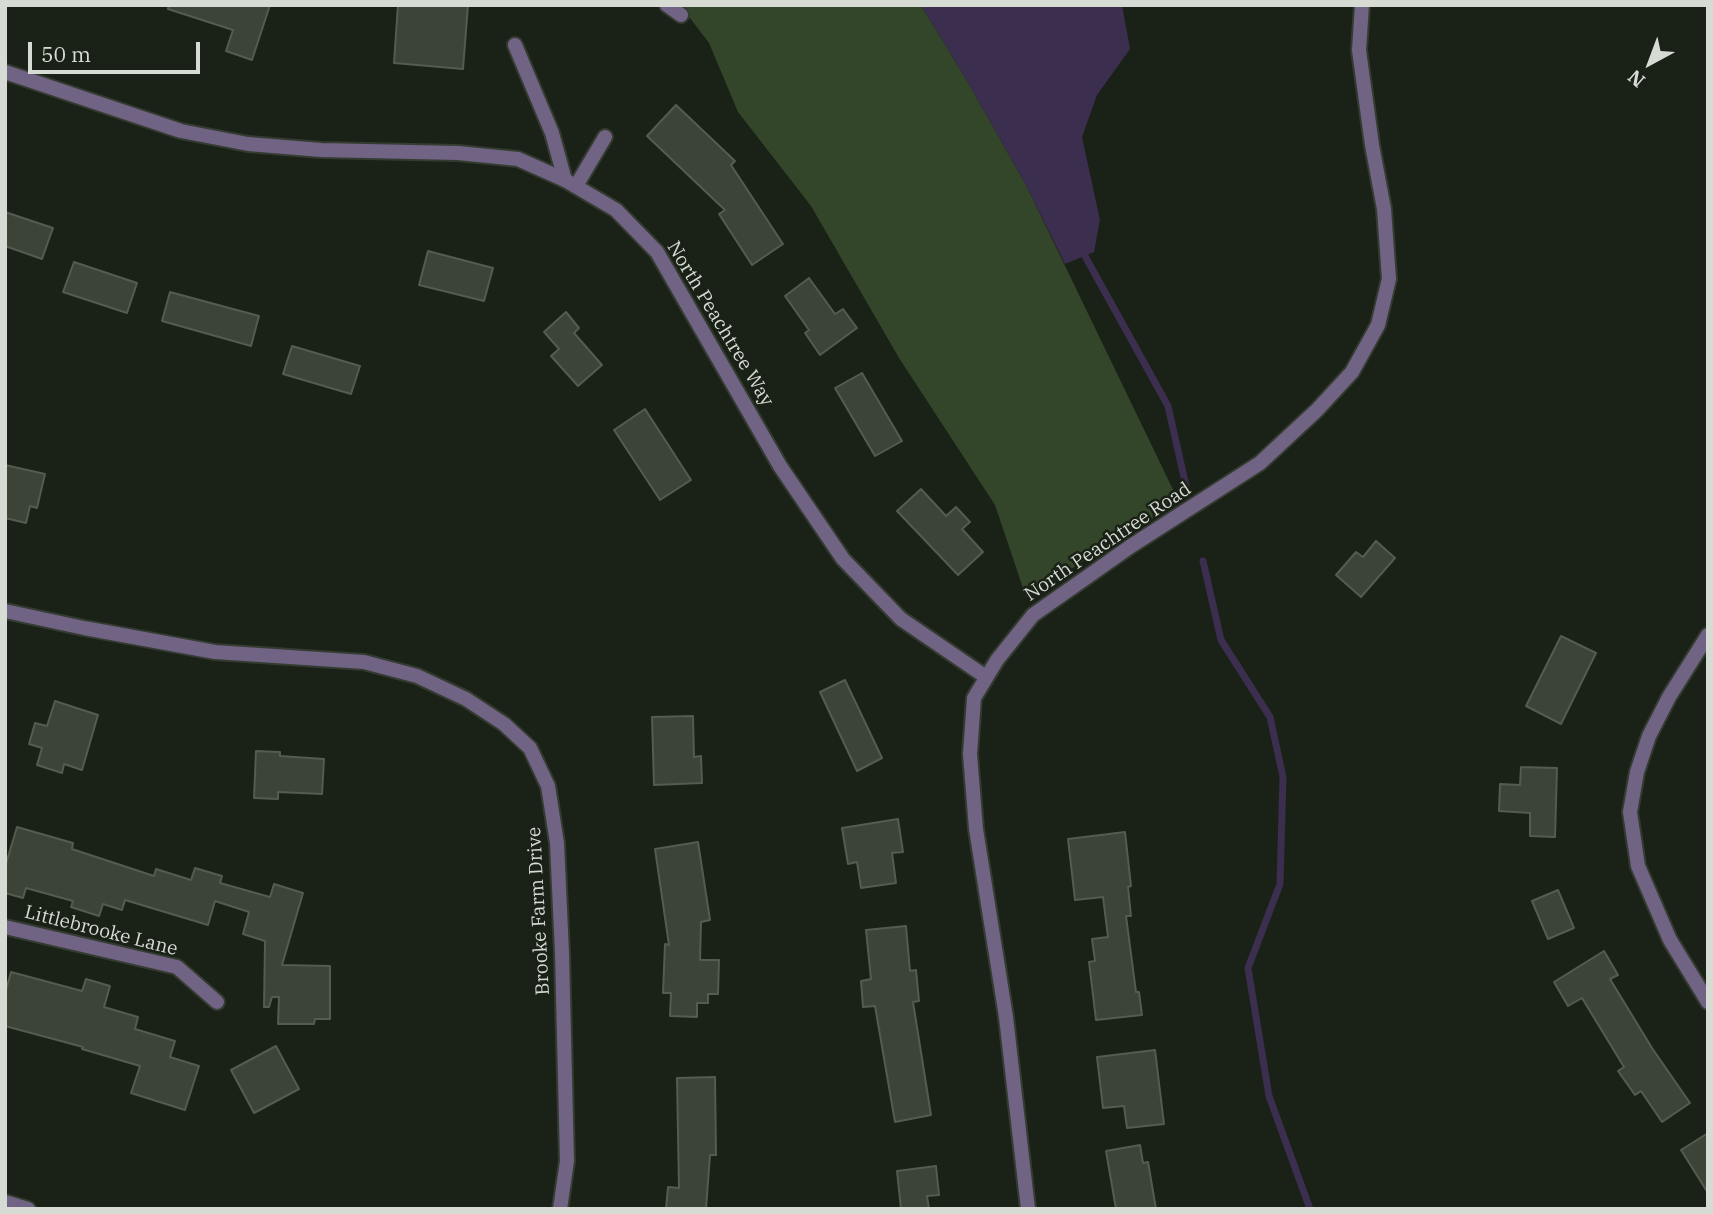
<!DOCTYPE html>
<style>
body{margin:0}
#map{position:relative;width:1713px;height:1214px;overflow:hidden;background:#1a2116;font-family:"IBM Plex Serif",serif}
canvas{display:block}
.frame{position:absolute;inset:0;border:7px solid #d6dbd3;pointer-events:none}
.north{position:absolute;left:1615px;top:28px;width:70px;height:70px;-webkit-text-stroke:5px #1a2116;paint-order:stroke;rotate:221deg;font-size:19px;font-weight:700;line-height:28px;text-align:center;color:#d6dbd3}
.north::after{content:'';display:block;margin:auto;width:24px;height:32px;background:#d6dbd3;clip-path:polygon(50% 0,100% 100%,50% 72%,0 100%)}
.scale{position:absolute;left:28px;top:42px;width:172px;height:32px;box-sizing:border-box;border:4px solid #d6dbd3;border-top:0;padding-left:9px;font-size:21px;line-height:24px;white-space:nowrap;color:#d6dbd3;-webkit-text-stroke:5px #1a2116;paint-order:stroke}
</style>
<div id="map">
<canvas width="1713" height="1214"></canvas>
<div class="frame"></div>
<div class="north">N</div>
<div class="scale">50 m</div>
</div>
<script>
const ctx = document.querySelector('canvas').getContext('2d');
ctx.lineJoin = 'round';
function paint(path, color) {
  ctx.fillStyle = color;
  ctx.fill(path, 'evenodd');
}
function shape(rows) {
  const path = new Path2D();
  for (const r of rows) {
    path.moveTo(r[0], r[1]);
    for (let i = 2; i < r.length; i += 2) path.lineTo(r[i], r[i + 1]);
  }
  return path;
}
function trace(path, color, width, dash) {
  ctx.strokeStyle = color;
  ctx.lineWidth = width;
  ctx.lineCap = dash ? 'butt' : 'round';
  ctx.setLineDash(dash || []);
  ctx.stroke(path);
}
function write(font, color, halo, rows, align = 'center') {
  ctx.font = font + ' "IBM Plex Serif",serif';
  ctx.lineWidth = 5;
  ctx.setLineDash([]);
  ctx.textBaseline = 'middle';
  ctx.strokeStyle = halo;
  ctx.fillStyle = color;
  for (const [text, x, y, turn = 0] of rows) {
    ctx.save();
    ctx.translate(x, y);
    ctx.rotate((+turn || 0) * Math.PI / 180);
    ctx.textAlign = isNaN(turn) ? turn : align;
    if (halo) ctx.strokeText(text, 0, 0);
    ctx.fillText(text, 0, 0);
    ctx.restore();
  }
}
paint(shape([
 [680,5,921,5,966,79,1026,185,1179,502,1026,597,995,505,899,358,811,206,738,112,709,43]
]), '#334629');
paint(shape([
 [921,5,1122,5,1130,49,1097,95,1082,137,1100,220,1094,252,1065,264,1026,185,966,79]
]), '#3c2e4f');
trace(shape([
 [1085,256,1168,406,1186,486],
 [1203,561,1221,640,1270,717,1283,777,1280,884,1248,968,1269,1096,1310,1209]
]), '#3c2e4f', 7);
const building = shape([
 [169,5,270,5,252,60,226,51,233,30,168,9,169,5],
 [398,5,468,5,463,69,394,63,398,5],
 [676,105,735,161,731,165,783,244,752,265,719,214,725,210,647,136,676,105],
 [5,212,53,228,42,259,5,246,5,212],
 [428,251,493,268,484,301,419,285,428,251],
 [74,262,137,283,127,313,63,292,74,262],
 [809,278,835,314,843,309,857,328,820,355,805,333,809,330,785,296,809,278],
 [170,292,259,316,251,346,162,321,170,292],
 [566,312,579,328,574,333,602,365,578,386,551,356,559,349,544,332,566,312],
 [292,346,360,366,351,394,283,374,292,346],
 [862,373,902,441,875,456,835,388,862,373],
 [645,409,691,480,660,500,614,430,645,409],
 [5,465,45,474,37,508,30,506,26,523,5,518,5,465],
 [921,489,946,516,956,507,970,522,962,529,983,552,958,575,897,511,921,489],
 [1376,541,1395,558,1361,597,1336,575,1356,552,1363,557,1376,541],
 [1561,636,1596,653,1561,724,1526,706,1561,636],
 [845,680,882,758,857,771,820,692,845,680],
 [55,701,98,715,82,770,64,764,62,773,37,765,42,748,29,744,35,723,47,726,55,701],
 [693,716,694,757,701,756,702,783,654,785,652,717,693,716],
 [256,751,280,752,280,756,324,759,322,794,278,792,278,799,254,798,256,751],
 [1521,767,1557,768,1555,837,1530,836,1530,813,1499,811,1500,784,1520,785,1521,767],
 [898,819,903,852,892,853,896,883,861,888,857,862,848,864,842,828,898,819],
 [17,827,73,843,72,849,154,876,156,869,191,880,195,868,222,876,220,883,270,897,274,884,303,893,282,965,330,966,330,1019,315,1019,314,1024,278,1024,279,997,272,997,269,1007,264,1007,265,941,243,934,249,912,215,901,208,925,125,900,122,910,103,904,99,916,71,907,73,901,26,888,23,898,5,893,5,867,17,827],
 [1125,832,1131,886,1128,887,1131,916,1126,916,1136,992,1139,992,1142,1015,1096,1020,1089,962,1095,961,1092,939,1108,937,1103,897,1075,900,1068,839,1125,832],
 [698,842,710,920,701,922,700,960,719,960,718,994,708,994,708,1003,697,1003,697,1017,670,1016,671,993,663,993,665,944,669,945,655,849,698,842],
 [1558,890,1574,928,1548,939,1532,901,1558,890],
 [906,926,910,971,916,970,919,1001,913,1002,931,1115,895,1122,875,1006,863,1007,861,981,871,979,866,930,906,926],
 [1604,951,1618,975,1610,979,1652,1048,1690,1103,1662,1122,1641,1091,1635,1095,1618,1071,1624,1067,1582,998,1568,1006,1554,982,1604,951],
 [11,972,82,991,86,979,110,986,104,1007,138,1017,135,1029,175,1041,170,1057,199,1066,185,1110,131,1093,140,1066,82,1049,83,1047,5,1026,5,994,11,972],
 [276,1046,299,1089,254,1113,231,1070,276,1046],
 [1155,1050,1164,1124,1127,1128,1124,1106,1103,1108,1097,1057,1155,1050],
 [715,1077,716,1155,710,1155,706,1209,666,1209,668,1187,679,1188,677,1078,715,1077],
 [1708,1133,1708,1193,1681,1150,1708,1133],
 [1140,1145,1143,1163,1148,1162,1156,1209,1116,1209,1106,1151,1140,1145],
 [936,1166,939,1195,927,1196,929,1209,901,1209,897,1171,936,1166]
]);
paint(building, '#3c4438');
trace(building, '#535c4f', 2);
const lane = shape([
 [667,5,681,15],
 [515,45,552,133,565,180],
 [576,186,605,137]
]);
const street = shape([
 [5,72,181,131,248,144,321,150,458,153,518,159,565,180,616,210,657,252,780,466,843,559,901,619,986,677],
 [5,611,84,628,215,652,364,662,417,676,466,699,504,724,530,748,548,786,557,843,562,953,567,1161,560,1209],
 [1708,635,1669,697,1649,736,1637,772,1630,812,1638,866,1670,940,1708,1002],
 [5,927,177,967,217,1002],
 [5,1202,28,1209],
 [1028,1209,1006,1017,976,829,970,754,974,698,997,660,1033,615,1131,546,1260,463,1317,410,1352,372,1378,325,1389,279,1384,209,1372,145,1359,50,1362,5]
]);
trace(lane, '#343b30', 18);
trace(street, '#343b30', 18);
trace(lane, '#706384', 14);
trace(street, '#706384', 14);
write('19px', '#d6dbd3', '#1a2116', [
 ["North Peachtree Way",720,324,59],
 ["North Peachtree Road",1108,542,-34],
 ["Brooke Farm Drive",539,911,-93],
 ["Littlebrooke Lane",101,931,14]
]);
</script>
